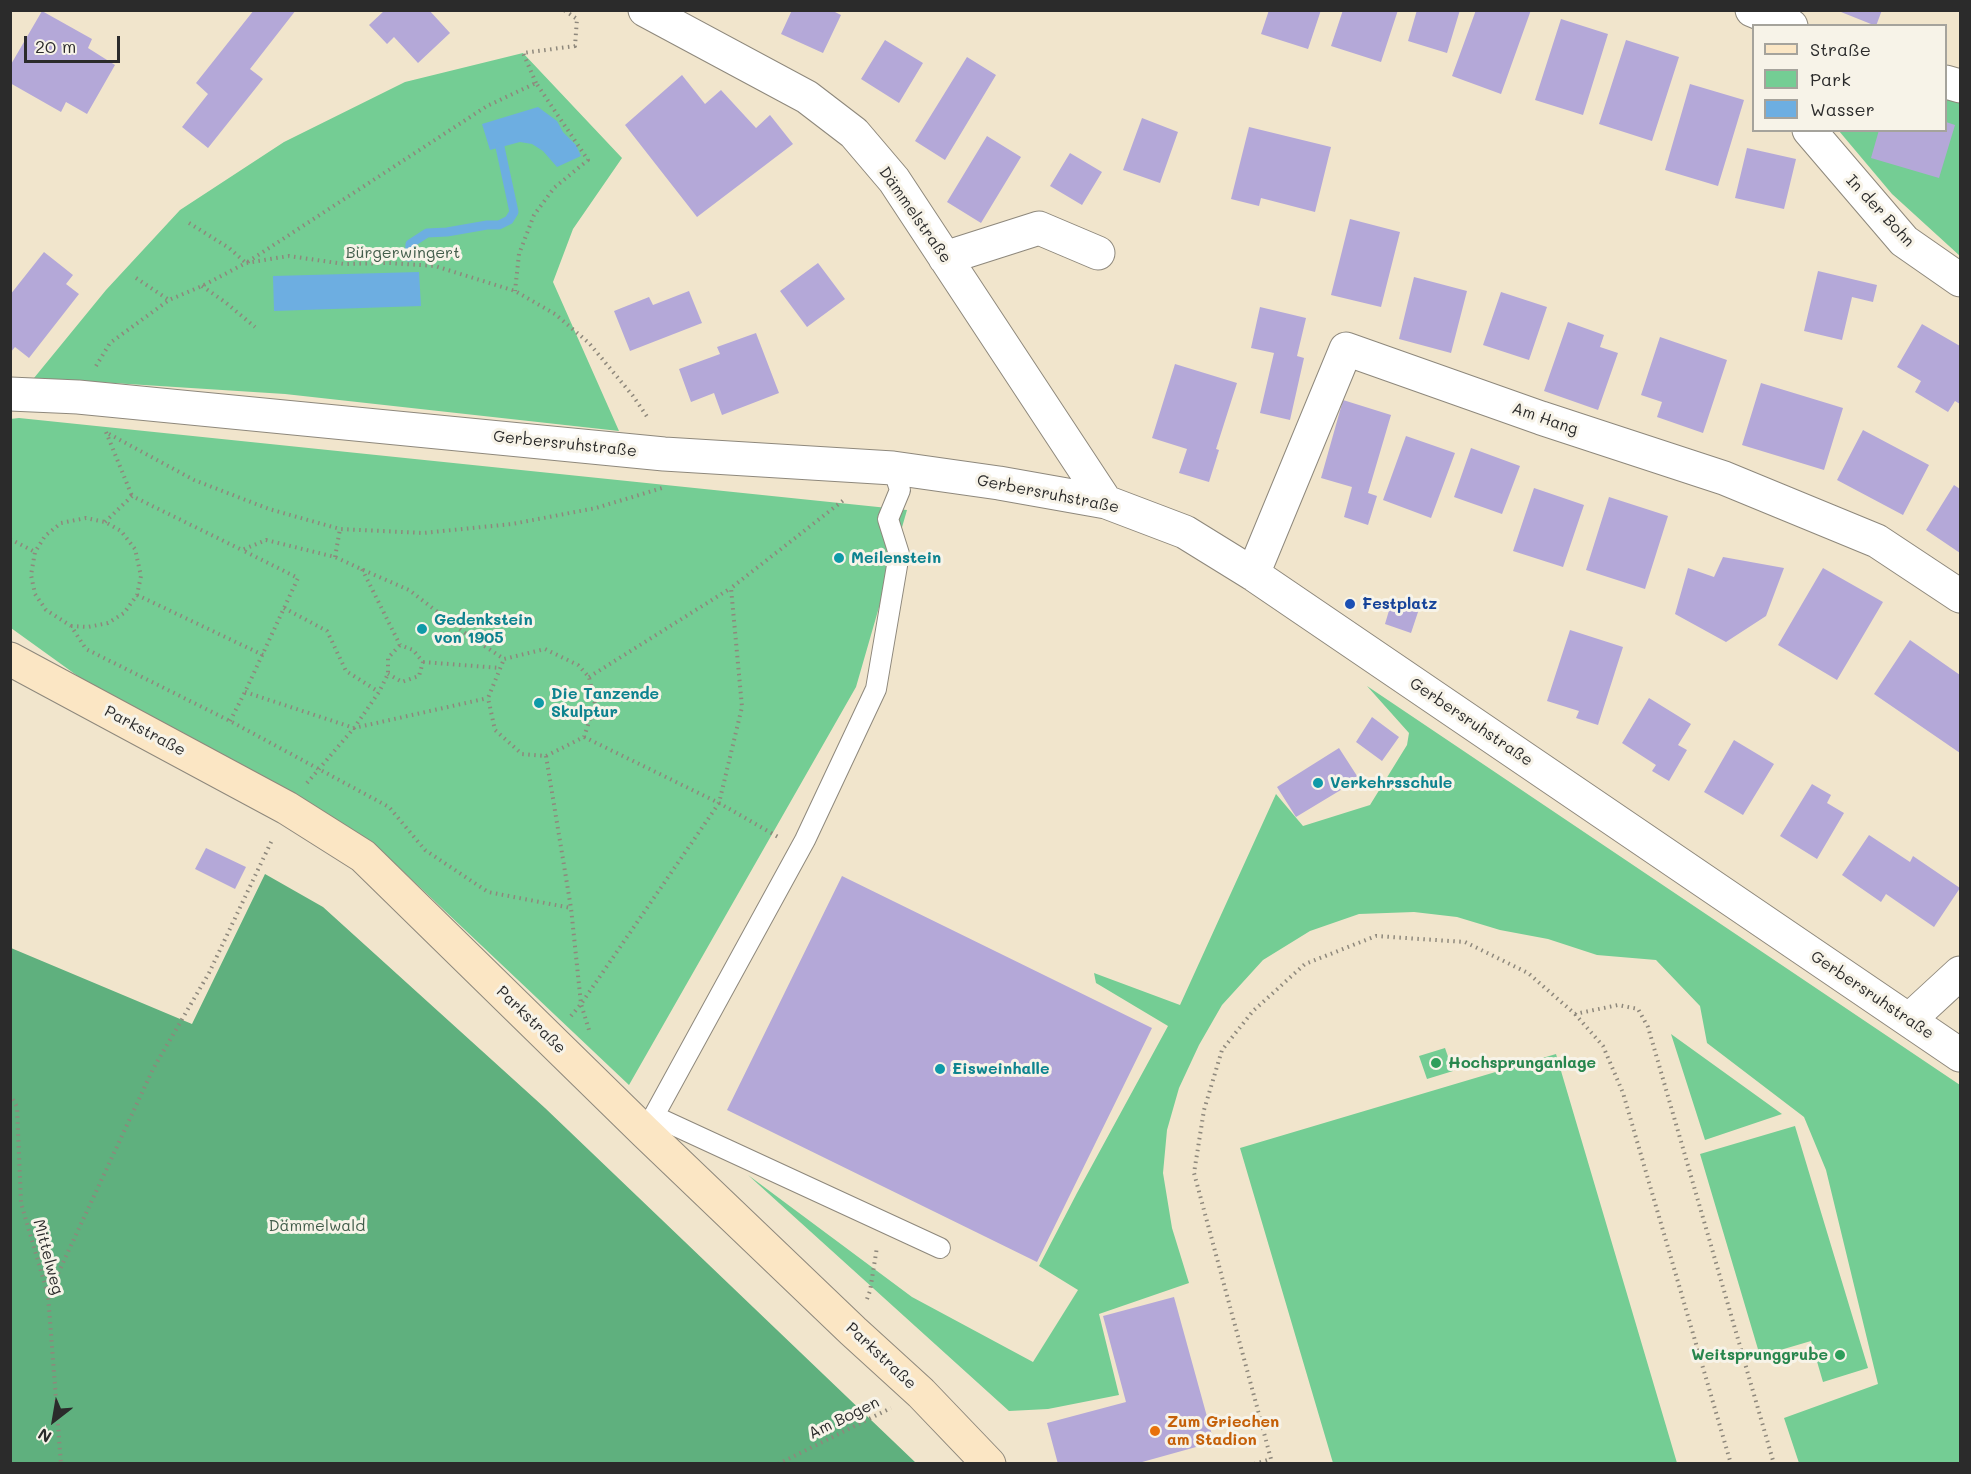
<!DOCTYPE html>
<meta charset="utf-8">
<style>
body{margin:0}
#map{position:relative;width:1971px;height:1474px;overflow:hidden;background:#f1e5cc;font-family:Mali,sans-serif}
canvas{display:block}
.frame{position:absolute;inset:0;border:12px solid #2b2b2b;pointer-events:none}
.legend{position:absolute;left:1752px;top:24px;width:195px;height:108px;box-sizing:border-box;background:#f7f3e8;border:2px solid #a5a39c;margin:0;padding:8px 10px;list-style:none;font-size:18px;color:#2b2b2b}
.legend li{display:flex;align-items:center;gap:12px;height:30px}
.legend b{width:30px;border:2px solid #a5a39c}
.north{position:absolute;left:24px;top:1390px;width:60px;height:60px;-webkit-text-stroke:4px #f7f3e8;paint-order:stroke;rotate:211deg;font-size:16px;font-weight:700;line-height:24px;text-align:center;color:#2b2b2b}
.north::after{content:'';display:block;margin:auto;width:21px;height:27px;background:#2b2b2b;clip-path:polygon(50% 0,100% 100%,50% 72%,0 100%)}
.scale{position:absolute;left:24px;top:36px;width:96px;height:27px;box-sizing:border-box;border:3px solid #2b2b2b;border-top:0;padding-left:8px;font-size:18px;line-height:21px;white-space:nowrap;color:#2b2b2b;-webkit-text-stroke:4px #f7f3e8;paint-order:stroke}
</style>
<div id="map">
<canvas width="1971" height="1474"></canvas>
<div class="frame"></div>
<ul class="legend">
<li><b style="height:8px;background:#fbe6c4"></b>Straße</li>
<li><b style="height:16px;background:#74cd94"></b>Park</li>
<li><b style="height:16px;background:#6daee1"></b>Wasser</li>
</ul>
<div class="north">N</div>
<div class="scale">20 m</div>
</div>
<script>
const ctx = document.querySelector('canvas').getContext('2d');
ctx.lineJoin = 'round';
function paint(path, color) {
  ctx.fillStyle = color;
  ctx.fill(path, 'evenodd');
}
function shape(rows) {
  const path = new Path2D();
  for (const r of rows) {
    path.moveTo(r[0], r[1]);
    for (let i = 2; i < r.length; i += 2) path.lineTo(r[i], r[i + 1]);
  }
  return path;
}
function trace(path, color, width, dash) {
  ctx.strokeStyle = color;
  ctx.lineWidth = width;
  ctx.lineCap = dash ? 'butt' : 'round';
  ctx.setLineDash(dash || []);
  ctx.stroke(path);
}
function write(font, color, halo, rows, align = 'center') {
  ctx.font = font + ' Mali,sans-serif';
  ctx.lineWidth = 6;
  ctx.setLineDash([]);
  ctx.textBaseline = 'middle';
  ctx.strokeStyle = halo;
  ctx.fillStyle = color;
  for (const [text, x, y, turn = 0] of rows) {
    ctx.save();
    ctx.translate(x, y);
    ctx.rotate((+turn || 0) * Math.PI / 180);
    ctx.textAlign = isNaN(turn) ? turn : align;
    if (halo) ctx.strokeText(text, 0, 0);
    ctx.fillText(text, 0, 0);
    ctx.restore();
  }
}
paint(shape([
 [523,53,622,158,573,229,553,282,619,431,285,394,34,378,106,290,180,210,284,142,405,82],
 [1946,96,1960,100,1960,256,1892,194,1839,131,1946,130],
 [19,418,907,510,856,687,629,1085,371,841,230,760,86,682,11,628,10,419],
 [1367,686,1960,1085,1960,1463,1799,1463,1784,1418,1878,1384,1826,1170,1804,1117,1707,1043,1700,1006,1656,960,1597,955,1548,939,1500,930,1457,917,1414,912,1359,914,1310,931,1263,960,1222,1005,1199,1045,1179,1088,1167,1130,1163,1173,1172,1228,1189,1283,1099,1314,1119,1395,1048,1409,1009,1411,748,1175,912,1297,1033,1362,1078,1290,1039,1266,1077,1193,1168,1026,1096,983,1094,973,1180,1005,1276,794,1303,826,1370,805,1407,745,1409,733],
 [1671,1034,1782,1114,1705,1140],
 [1445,1048,1453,1071,1427,1079,1419,1056],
 [1556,1054,1677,1463,1333,1463,1240,1148],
 [1795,1126,1868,1368,1823,1382,1811,1341,1760,1356,1700,1154]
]), '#74cd94');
paint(shape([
 [265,874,323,907,545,1108,916,1463,11,1463,11,948,192,1024]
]), '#5fb07e');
paint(shape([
 [538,107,557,121,563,132,576,145,581,156,557,167,543,151,532,144,520,142,490,150,482,124],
 [419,272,421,306,274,311,273,276]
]), '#6daee1');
trace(shape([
 [409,257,410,244,427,233,447,232,487,225,499,225,509,220,514,212,500,147]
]), '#6daee1', 9);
paint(shape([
 [254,10,296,10,250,69,263,79,208,148,182,127,208,94,196,83],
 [385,10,429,10,450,33,418,63,394,37,387,44,369,25],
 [792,10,831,10,841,15,823,53,781,34],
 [1269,10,1321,10,1308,49,1261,34],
 [1343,10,1398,10,1381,62,1331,46],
 [1417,10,1460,10,1447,53,1408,41],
 [1476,10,1531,10,1501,94,1452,76],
 [1836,10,1882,10,1876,26],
 [42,11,92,39,88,48,115,65,87,114,66,102,61,112,10,83,10,66],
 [1561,19,1608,34,1583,115,1535,100],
 [885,40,923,63,899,103,861,79],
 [1626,40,1679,57,1652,141,1599,124],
 [967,57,996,75,945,160,915,141],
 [682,75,705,104,721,90,756,128,770,115,793,144,697,217,625,125],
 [1690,84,1744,100,1718,186,1665,170],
 [1142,118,1178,132,1160,183,1123,170],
 [1946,122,1955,125,1939,178,1871,158,1879,130,1946,130],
 [1249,127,1331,147,1315,212,1261,198,1259,206,1231,199],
 [987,136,1021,157,981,223,947,202],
 [1747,148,1796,159,1784,209,1735,198],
 [1070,153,1102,172,1082,205,1050,186],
 [1350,219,1400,232,1381,307,1331,295],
 [44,252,73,275,66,284,79,294,29,358,15,347,10,353,10,295],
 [818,263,845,299,807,327,780,291],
 [1818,271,1877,285,1873,302,1852,297,1842,340,1804,331],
 [1414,277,1467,291,1451,353,1399,339],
 [689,291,702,323,630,351,614,311,649,297,653,305],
 [1501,292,1547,307,1529,360,1483,345],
 [1260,307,1306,318,1297,356,1304,358,1290,420,1260,413,1274,353,1251,348],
 [1568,322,1604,335,1600,347,1618,353,1598,410,1544,391],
 [1922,324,1960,346,1960,404,1955,401,1948,412,1915,392,1921,381,1897,367],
 [756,333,779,393,722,415,714,393,691,402,679,369,720,354,717,347],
 [1660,337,1727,360,1703,433,1657,417,1662,402,1641,395],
 [1175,364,1237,383,1216,449,1219,450,1209,482,1179,473,1187,449,1152,438],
 [1761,383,1843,408,1824,470,1742,445],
 [1343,400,1391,415,1368,493,1377,496,1368,525,1344,517,1352,487,1321,478],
 [1863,430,1929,465,1903,515,1837,480],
 [1406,436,1455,453,1431,518,1383,500],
 [1471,448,1520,466,1502,514,1454,497],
 [1954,485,1960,489,1960,553,1926,530],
 [1534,488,1584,505,1563,567,1513,551],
 [1609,497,1668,516,1645,589,1586,570],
 [1723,557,1784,568,1766,616,1726,642,1675,614,1688,568,1714,577],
 [1823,568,1883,602,1837,680,1778,645],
 [1393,597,1420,606,1411,633,1385,624],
 [1570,630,1623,647,1598,725,1576,718,1579,711,1547,701],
 [1910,640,1960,675,1960,753,1874,694],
 [1649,698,1691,724,1678,745,1687,750,1669,781,1652,771,1656,765,1622,743],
 [1372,717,1399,737,1382,761,1356,742],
 [1734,740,1774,764,1743,815,1704,792],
 [1339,748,1359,779,1296,817,1277,787],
 [1812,784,1831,795,1827,803,1844,813,1817,859,1780,836],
 [1869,835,1910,862,1913,856,1960,888,1934,927,1886,894,1881,902,1842,875],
 [206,848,246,867,235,889,195,869],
 [842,876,1152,1028,1037,1262,727,1110],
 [1174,1297,1214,1442,1135,1464,1058,1464,1047,1423,1126,1402,1103,1316]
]), '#b4a8d8');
const lane = shape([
 [654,1116,940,1248],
 [645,1132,805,840,876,689,899,554,888,519,900,490,893,468]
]);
const street = shape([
 [645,10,807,97,854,133,894,180,1106,502],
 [1752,10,1791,26],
 [1946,82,1960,86],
 [1809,130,1904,241,1960,280],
 [945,258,1039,228,1098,253],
 [10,394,78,397,664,454,893,468,999,483,1106,502,1185,532,1253,574,1960,1055],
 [1253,574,1346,349,1541,418,1724,478,1877,541,1960,596],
 [1909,1020,1960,973]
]);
const secondary = shape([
 [10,659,287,808,363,856,645,1132,853,1331,921,1393,989,1464]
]);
trace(lane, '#8e887c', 22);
trace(street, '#8e887c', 35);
trace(secondary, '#8e887c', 35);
trace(shape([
 [536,83,523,53,575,46,577,19,564,10],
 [189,223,229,248,246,263,487,106,536,83,588,160,554,188,534,215,519,254,515,291],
 [136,278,169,300],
 [202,286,225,302,255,327],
 [96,366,110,343,169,300,202,286,246,263,289,256,344,264,389,263,435,266,515,291,555,314,589,343,633,396,648,418],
 [106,432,132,496],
 [109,434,194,480,269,509,340,529,423,533,512,524,596,508,662,488],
 [105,522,132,496,242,550,266,540,335,557,361,569,409,590,465,633,504,659,545,649,578,665,589,677,595,704,584,737,546,756,522,754,495,730,488,698,504,659],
 [10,539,35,552],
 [335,557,340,529],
 [362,569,400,645,413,650,423,662,419,676,402,682,388,674],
 [137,595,263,655],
 [284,608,327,631,346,671,379,692],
 [71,626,88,627,108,623,124,613,137,595,141,576,135,549,121,531,105,522,86,518,61,523,45,536,35,552,31,575,35,594,46,610,71,626,86,649,230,721,389,807,425,850,488,892,571,908],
 [423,662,500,668],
 [589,677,731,588],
 [245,692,354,728,488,698],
 [230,721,245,692,298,578,242,550],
 [584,737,719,803,778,837],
 [546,756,571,908,581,1004,589,1030],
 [307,783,354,728,379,692,388,674,388,658,400,645],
 [1575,1014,1603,1046,1623,1093,1731,1464],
 [571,1016,581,1004,719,803,742,707,731,588,845,499],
 [10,1094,17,1107,21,1203,48,1295,61,1464],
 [48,1295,153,1069,209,973,273,838],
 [867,1299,870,1291,877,1247],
 [778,1464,891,1408],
 [1254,1464,1271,1459,1194,1173,1204,1110,1222,1050,1253,1011,1305,964,1376,936,1465,942,1528,973,1575,1014,1618,1005,1638,1009,1648,1027,1774,1464]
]), '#8e887c', 4, [1.5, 4.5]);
trace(lane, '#fff', 20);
trace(street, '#fff', 33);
trace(secondary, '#fbe6c4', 33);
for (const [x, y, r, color] of [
 [839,558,6,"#0f9aa8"],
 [1350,604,6,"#1a4fb4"],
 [422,629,6,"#0f9aa8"],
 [539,703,6,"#0f9aa8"],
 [1318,783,6,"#0f9aa8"],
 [1436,1063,6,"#2e9e5b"],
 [940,1069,6,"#0f9aa8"],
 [1840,1355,6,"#2e9e5b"],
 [1155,1431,6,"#e8710a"]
]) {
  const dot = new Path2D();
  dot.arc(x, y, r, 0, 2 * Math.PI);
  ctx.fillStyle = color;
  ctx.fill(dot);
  trace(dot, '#f7f3e8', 2);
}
write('16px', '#2b2b2b', '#f7f3e8', [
 ["In der Bohn",1880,211,47],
 ["Dämmelstraße",915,215,55],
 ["Am Hang",1545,419,19],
 ["Gerbersruhstraße",565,444,6],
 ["Gerbersruhstraße",1048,494,11],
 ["Gerbersruhstraße",1471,722,34],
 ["Parkstraße",145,731,28],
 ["Gerbersruhstraße",1872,995,34],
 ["Parkstraße",531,1020,44],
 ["Mittelweg",48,1257,75],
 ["Parkstraße",881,1356,43],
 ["Am Bogen",844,1418,-26]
]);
write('16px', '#415c4a', '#f7f3e8', [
 ["Bürgerwingert",403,253],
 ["Dämmelwald",317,1226]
]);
write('bold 16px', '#0d838f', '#f7f3e8', [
 ["Meilenstein",851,558],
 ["Gedenkstein",434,620],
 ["von 1905",434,638],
 ["Die Tanzende",551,694],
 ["Skulptur",551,712],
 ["Verkehrsschule",1330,783],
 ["Eisweinhalle",952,1069]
], 'left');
write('bold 16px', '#164399', '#f7f3e8', [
 ["Festplatz",1362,604]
], 'left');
write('bold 16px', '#27864d', '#f7f3e8', [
 ["Hochsprunganlage",1448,1063],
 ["Weitsprunggrube",1828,1355,"right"]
], 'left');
write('bold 16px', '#c56008', '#f7f3e8', [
 ["Zum Griechen",1167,1422],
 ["am Stadion",1167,1440]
], 'left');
</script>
